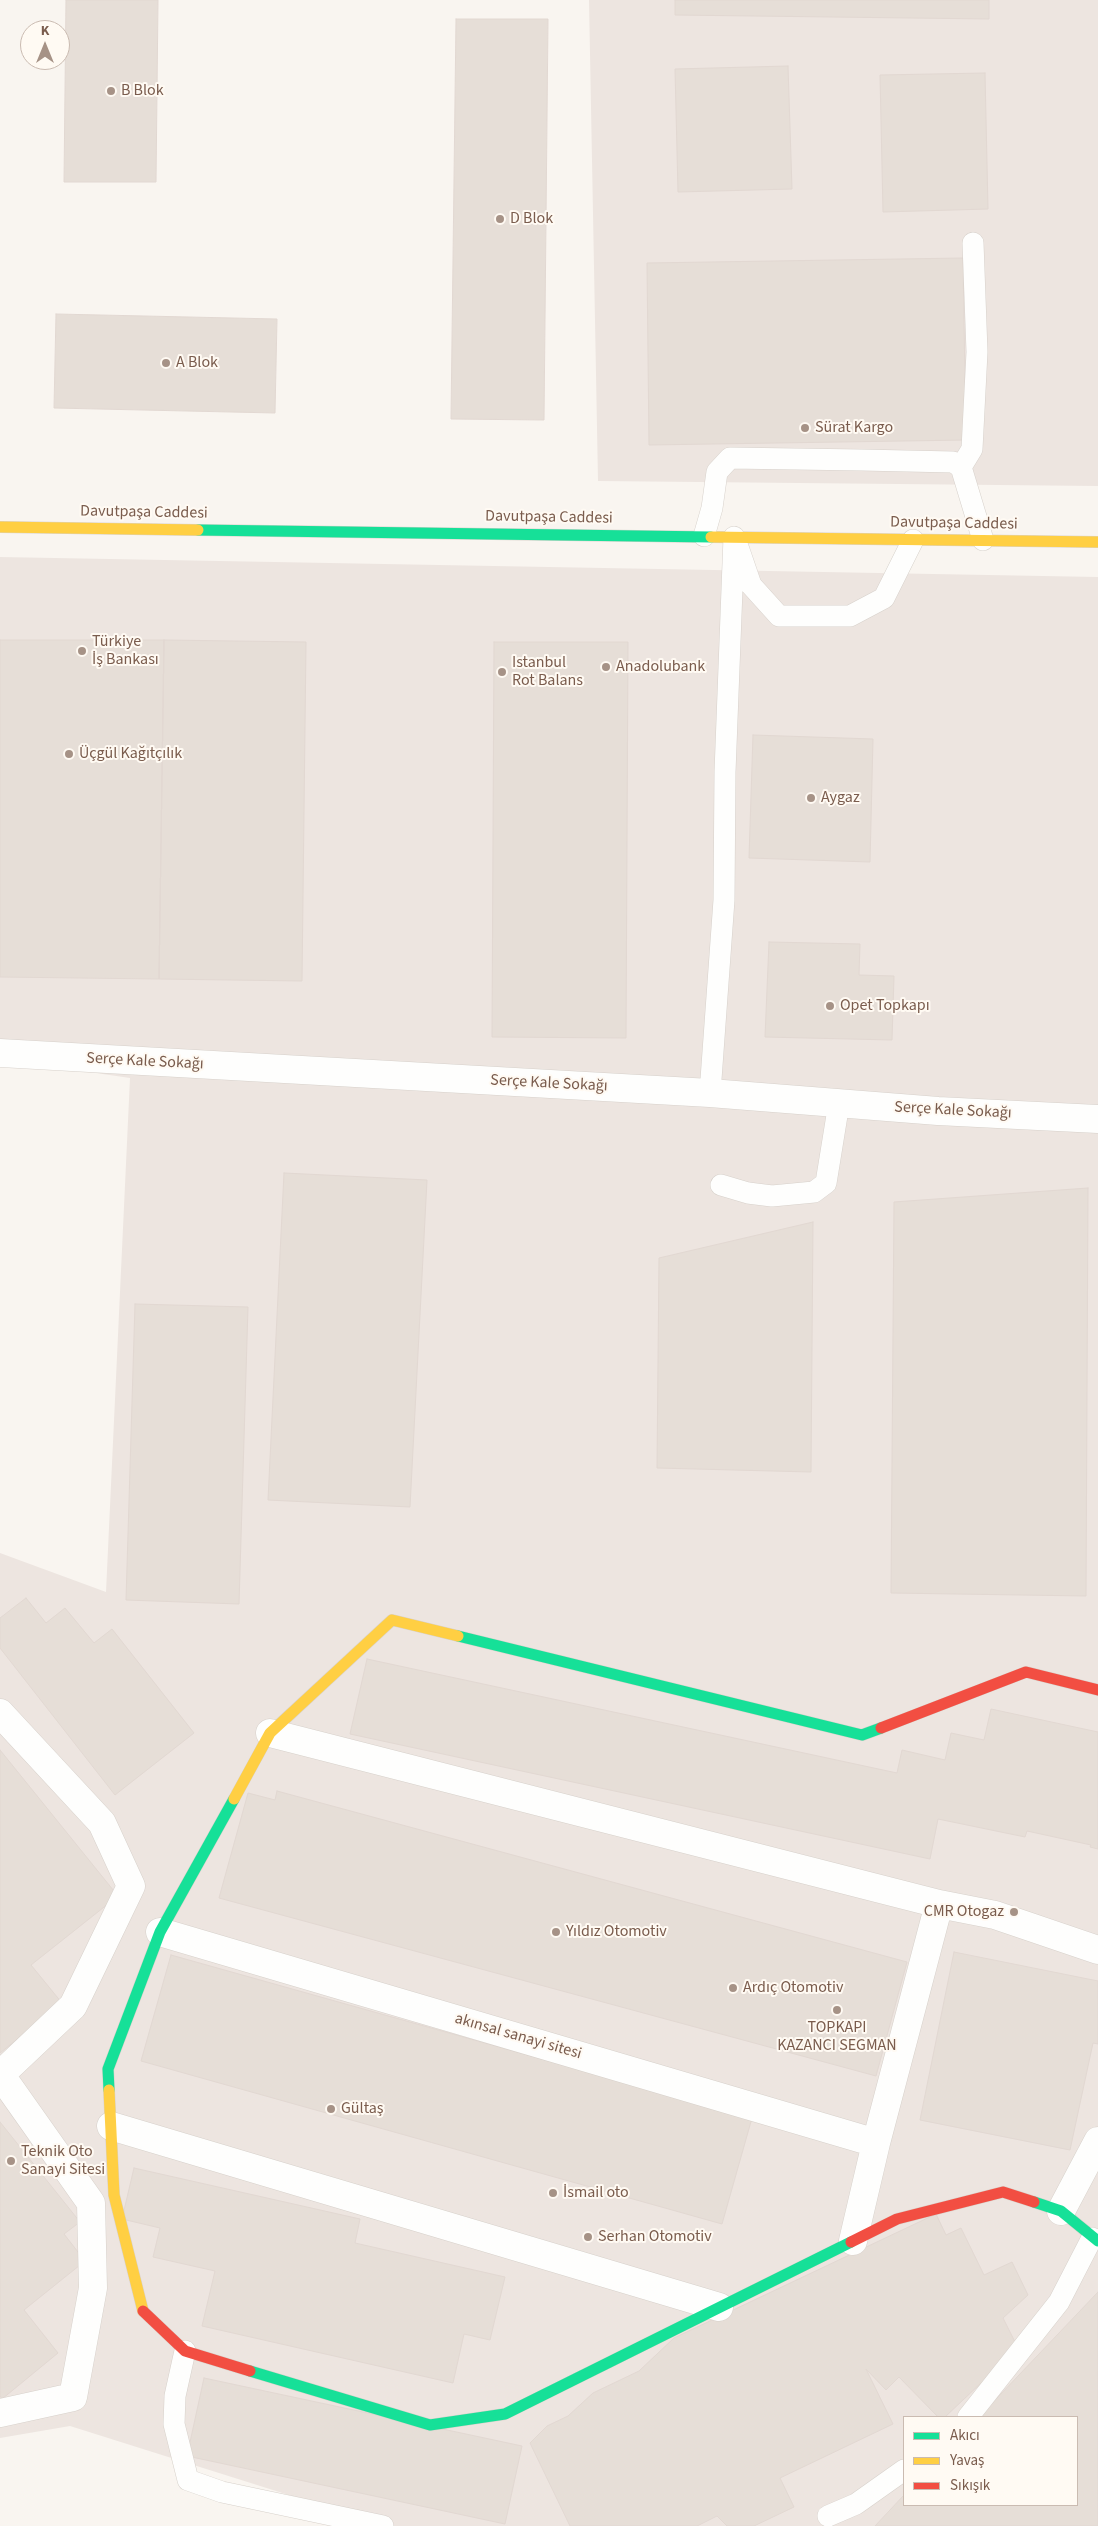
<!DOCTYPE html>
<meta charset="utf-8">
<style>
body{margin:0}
#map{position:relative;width:1098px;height:2526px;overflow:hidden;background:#f9f5f0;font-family:"Source Sans 3",sans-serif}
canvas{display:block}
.legend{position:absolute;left:903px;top:2416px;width:175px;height:90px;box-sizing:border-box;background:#fffaf3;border:1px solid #cabbb1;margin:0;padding:6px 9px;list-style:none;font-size:15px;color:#7a5c4d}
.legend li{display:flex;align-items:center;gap:10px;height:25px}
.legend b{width:25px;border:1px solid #cabbb1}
.north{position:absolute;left:20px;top:20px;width:50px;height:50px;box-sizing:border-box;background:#fffaf3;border:1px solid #cabbb1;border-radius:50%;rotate:0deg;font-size:14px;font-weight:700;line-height:20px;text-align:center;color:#7a5c4d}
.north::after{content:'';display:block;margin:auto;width:18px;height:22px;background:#a69286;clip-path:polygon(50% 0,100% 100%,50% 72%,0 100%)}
</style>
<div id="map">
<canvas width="1098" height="2526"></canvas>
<ul class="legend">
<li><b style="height:6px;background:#16e098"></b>Akıcı</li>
<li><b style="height:6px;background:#ffcf43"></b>Yavaş</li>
<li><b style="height:6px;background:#f24e42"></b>Sıkışık</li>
</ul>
<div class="north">K</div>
</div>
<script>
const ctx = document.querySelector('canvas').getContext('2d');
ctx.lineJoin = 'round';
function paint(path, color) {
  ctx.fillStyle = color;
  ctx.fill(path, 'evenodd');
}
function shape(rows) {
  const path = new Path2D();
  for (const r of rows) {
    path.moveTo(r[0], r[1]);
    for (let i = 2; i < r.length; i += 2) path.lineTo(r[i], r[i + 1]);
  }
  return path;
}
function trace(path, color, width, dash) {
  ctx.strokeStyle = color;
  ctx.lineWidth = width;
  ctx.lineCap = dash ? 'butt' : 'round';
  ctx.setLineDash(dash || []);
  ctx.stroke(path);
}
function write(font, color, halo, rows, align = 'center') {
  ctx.font = font + ' "Source Sans 3",sans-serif';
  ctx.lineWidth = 4;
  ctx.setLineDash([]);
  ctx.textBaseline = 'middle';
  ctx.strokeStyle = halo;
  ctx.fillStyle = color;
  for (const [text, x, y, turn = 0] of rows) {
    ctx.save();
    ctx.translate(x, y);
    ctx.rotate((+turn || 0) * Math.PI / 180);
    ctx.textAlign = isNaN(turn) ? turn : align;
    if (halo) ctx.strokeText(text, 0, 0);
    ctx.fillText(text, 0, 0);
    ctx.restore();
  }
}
paint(shape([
 [589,0,1098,0,1098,486,598,481],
 [0,557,1098,577,1098,2526,387,2526,70,2426,0,2438,0,1553,106,1592,130,1078,0,1059],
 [904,2417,1077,2417,1077,2505,904,2505]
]), '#ede5e0');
const building = shape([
 [66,0,158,0,156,182,64,182,66,0],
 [675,0,989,0,989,19,675,15,675,0],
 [456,19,548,19,544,420,451,419,456,19],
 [788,66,792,189,678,192,675,69,788,66],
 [985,73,988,209,883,212,880,75,985,73],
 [963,258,966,440,649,445,647,263,963,258],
 [56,314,277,319,275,413,54,408,56,314],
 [0,640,164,640,159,979,0,977,0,640],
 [164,640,306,642,302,981,159,979,164,640],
 [494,642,628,642,626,1038,492,1037,494,642],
 [753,735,873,739,870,862,749,858,753,735],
 [769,942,860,944,859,975,894,976,892,1040,765,1037,769,942],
 [284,1173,427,1180,410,1507,268,1500,284,1173],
 [1088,1188,1086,1596,891,1593,894,1202,1088,1188],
 [813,1222,811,1472,657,1468,659,1258,813,1222],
 [135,1304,248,1307,239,1604,126,1600,135,1304],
 [26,1598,46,1623,65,1608,94,1643,112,1629,194,1733,115,1795,0,1648,0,1618,26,1598],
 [367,1659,897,1773,902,1750,945,1760,951,1733,984,1740,991,1709,1098,1732,1098,1849,1090,1847,1091,1845,1027,1831,1025,1837,938,1819,930,1859,350,1734,367,1659],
 [0,1750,118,1896,31,1965,62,2003,0,2053,0,1750],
 [277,1791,907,1962,876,2076,219,1898,248,1793,275,1800,277,1791],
 [954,1952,1098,1981,1098,2044,1093,2043,1070,2150,920,2120,954,1952],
 [171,1955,752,2118,722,2224,141,2061,171,1955],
 [0,2122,80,2222,64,2234,85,2261,24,2310,58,2353,2,2399,0,2396,0,2122],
 [134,2168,360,2219,355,2243,505,2277,490,2340,464,2334,453,2383,202,2326,215,2271,153,2257,160,2228,122,2219,134,2168],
 [936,2214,946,2235,961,2228,984,2275,1012,2262,1028,2295,1003,2318,1018,2348,945,2417,938,2417,899,2377,886,2390,866,2369,893,2424,780,2478,794,2507,754,2526,727,2526,717,2516,697,2526,570,2526,530,2443,547,2426,568,2416,593,2393,639,2371,674,2338,936,2214],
 [1098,2292,1098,2526,875,2526,904,2495,904,2505,1077,2505,1077,2417,979,2417,1098,2292],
 [204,2378,522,2446,505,2524,187,2456,204,2378]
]);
paint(building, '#e6ded7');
trace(building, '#e2d8d2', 1);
const lane = shape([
 [961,467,972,449,977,352,973,243],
 [704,536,712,508,717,472,730,458,861,460,953,462,961,467,983,540],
 [738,547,751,585,779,616,850,616,884,598,913,540],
 [710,1093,724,900,725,772,734,537],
 [721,1185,748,1193,772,1196,814,1192,826,1183,839,1103],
 [185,2351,175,2396,174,2424,188,2480,222,2492,383,2526],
 [968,2417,1059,2302,1092,2238],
 [828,2516,856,2504,904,2470]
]);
const street = shape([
 [0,1053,710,1093,938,1111,1098,1119],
 [0,1713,102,1823,131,1886,73,2006,0,2075],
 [270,1733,939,1904],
 [160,1932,876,2143],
 [0,2074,91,2203,93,2288,73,2397,0,2413],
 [111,2126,719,2307],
 [1061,2211,1098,2141],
 [853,2241,876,2143,939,1904,995,1915,1098,1950]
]);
const fast = shape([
 [198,530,711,537],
 [458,1636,862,1735,881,1728],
 [109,2090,108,2069,160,1932,234,1799],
 [1034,2202,1061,2211,1098,2241],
 [250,2371,430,2425,505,2414,851,2242]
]);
const slow = shape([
 [0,527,198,530],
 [711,537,1098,542],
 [234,1799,270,1733,392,1620,458,1636],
 [109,2090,114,2195,143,2311]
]);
const jam = shape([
 [881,1728,1026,1672,1098,1690],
 [851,2242,897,2219,1003,2192,1034,2202],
 [143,2311,185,2351,250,2371]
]);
trace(lane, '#d7d1cb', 22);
trace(street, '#d7d1cb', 29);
trace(fast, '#d9d2cb', 12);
trace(slow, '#d9d2cb', 12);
trace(jam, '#d9d2cb', 12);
trace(lane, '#fefefd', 21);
trace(street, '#fefefd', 28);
trace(fast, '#16e098', 11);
trace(slow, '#ffcf43', 11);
trace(jam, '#f24e42', 11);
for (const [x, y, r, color] of [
 [111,91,5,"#a69286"],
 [500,219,5,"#a69286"],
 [166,363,5,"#a69286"],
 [805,428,5,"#a69286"],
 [82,651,5,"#a69286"],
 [606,667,5,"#a69286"],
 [502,672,5,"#a69286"],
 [69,754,5,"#a69286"],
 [811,798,5,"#a69286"],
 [830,1006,5,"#a69286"],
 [1014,1912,5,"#a69286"],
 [556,1932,5,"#a69286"],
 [733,1988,5,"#a69286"],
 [837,2010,5,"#a69286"],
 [331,2109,5,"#a69286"],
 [11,2161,5,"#a69286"],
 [553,2193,5,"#a69286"],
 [588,2237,5,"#a69286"]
]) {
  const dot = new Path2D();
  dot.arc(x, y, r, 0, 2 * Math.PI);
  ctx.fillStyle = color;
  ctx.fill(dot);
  trace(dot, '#fffaf3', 2);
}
write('16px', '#7a5c4d', '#fffaf3', [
 ["B Blok",121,91],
 ["D Blok",510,219],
 ["A Blok",176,363],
 ["Sürat Kargo",815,428],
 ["Türkiye",92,642],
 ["İş Bankası",92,660],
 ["Istanbul",512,663],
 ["Rot Balans",512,681],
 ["Anadolubank",616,667],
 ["Üçgül Kağıtçılık",79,754],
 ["Aygaz",821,798],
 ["Opet Topkapı",840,1006],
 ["CMR Otogaz",1004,1912,"right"],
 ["Yıldız Otomotiv",566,1932],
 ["Ardıç Otomotiv",743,1988],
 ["TOPKAPI",837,2028,"center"],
 ["KAZANCI SEGMAN",837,2046,"center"],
 ["Gültaş",341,2109],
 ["Teknik Oto",21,2152],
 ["Sanayi Sitesi",21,2170],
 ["İsmail oto",563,2193],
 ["Serhan Otomotiv",598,2237]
], 'left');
write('16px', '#7a5c4d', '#fffaf3', [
 ["Davutpaşa Caddesi",144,513,1],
 ["Davutpaşa Caddesi",549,518,1],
 ["Davutpaşa Caddesi",954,524,1],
 ["Serçe Kale Sokağı",145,1062,3],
 ["Serçe Kale Sokağı",549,1084,3],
 ["Serçe Kale Sokağı",953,1111,3],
 ["akınsal sanayi sitesi",518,2037,16]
]);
</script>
